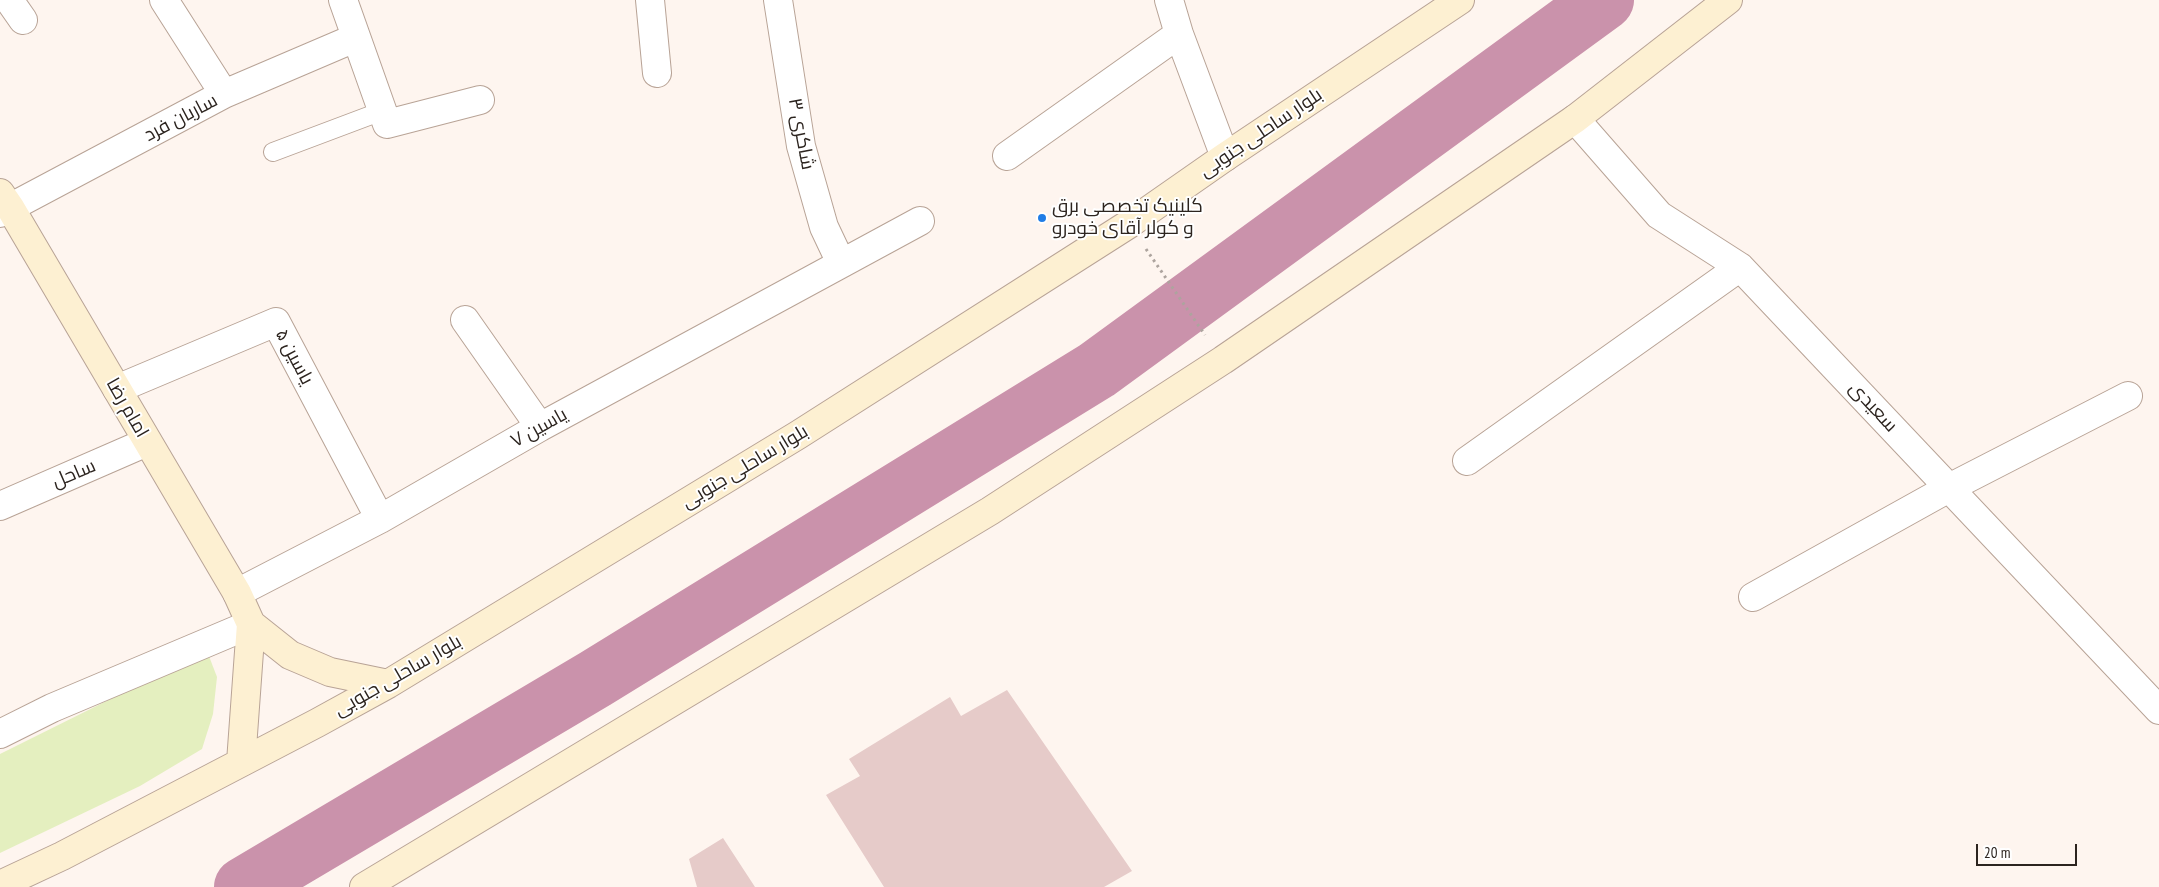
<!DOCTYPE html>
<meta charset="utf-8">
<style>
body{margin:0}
#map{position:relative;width:2159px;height:887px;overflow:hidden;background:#fef5ef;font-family:"PT Sans Narrow",sans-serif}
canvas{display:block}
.scale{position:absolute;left:1976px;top:844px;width:101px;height:22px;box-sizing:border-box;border:2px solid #2c241f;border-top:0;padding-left:6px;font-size:15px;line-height:18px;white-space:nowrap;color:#2c241f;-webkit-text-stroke:4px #fff;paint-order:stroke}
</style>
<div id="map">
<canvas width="2159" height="887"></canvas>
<div class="scale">20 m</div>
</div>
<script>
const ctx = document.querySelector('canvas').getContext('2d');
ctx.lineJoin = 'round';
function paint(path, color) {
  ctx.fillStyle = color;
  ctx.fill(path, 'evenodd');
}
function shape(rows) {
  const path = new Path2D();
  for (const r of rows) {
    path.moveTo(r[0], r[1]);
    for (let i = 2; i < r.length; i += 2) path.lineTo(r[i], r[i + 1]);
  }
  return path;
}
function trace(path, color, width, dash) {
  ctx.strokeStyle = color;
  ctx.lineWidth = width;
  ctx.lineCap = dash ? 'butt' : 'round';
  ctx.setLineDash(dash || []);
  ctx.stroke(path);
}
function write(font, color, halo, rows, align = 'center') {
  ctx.font = font + ' "PT Sans Narrow",Cairo,sans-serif';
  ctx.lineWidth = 4;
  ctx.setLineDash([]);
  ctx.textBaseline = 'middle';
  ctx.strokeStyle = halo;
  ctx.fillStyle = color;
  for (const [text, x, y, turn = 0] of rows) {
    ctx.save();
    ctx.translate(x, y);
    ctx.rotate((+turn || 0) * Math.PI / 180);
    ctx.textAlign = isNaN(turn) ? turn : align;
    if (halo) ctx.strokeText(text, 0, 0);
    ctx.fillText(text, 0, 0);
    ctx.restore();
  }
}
paint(shape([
 [207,651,217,677,213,714,202,749,140,786,0,853,0,754]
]), '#e4efbf');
trace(shape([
 [244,887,595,679,1097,370,1604,0]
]), '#ca92ab', 60);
paint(shape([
 [1007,690,1132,871,1104,887,884,887,826,795,860,776,849,759,950,697,961,716],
 [723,838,755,887,697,887,689,859]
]), '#e6cbc9');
const lane = shape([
 [273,152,382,111]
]);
const street = shape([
 [9,0,23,20],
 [164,0,224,94],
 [343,0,387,124,480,100],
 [650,0,657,73],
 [778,0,801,146,824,227,841,263],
 [1169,0,1179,34,1225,157],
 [1575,119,1659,215,1740,267,2159,710],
 [1007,156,1179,34],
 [0,213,224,94,355,38],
 [465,320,540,427],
 [117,389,276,322,380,519],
 [1467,461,1740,267],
 [0,506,147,442],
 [237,593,380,519,540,427,920,221],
 [1753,597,1949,488,2128,396],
 [0,734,52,708,251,624]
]);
const secondary = shape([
 [0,193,11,209,237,593,251,624,290,655,330,672,388,684],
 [241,762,251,624],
 [0,885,62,856,317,723,388,684,798,435,1129,224,1225,157,1460,0],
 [364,887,990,511,1223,360,1575,119,1728,0]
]);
trace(lane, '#b8a396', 20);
trace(street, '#b8a396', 30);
trace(secondary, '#b8a396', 30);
trace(shape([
 [1146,249,1205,335]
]), '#ada49e', 3, [2.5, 4]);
trace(lane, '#fff', 18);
trace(street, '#fff', 28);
trace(secondary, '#fdf0d2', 28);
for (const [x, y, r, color] of [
 [1042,218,5,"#207de6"]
]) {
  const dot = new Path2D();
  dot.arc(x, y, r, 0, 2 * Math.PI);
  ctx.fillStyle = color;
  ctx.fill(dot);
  trace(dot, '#fff', 2);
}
write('19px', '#2c241f', '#fff', [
 ["ساربان فرد",181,118,-28],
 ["بلوار ساحلی جنوبی",1261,133,-34],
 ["شاکری ۳",801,134,79],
 ["یاسین ۵",294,357,62],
 ["سعیدی",1873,407,47],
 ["امام رضا",127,408,60],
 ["یاسین ۷",539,428,-29],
 ["بلوار ساحلی جنوبی",745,467,-31],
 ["ساحل",74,474,-23],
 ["بلوار ساحلی جنوبی",398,676,-30]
]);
write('19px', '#2c241f', '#fff', [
 ["کلینیک تخصصی برق",1052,207],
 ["و کولر آقای خودرو",1052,229]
], 'left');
</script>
